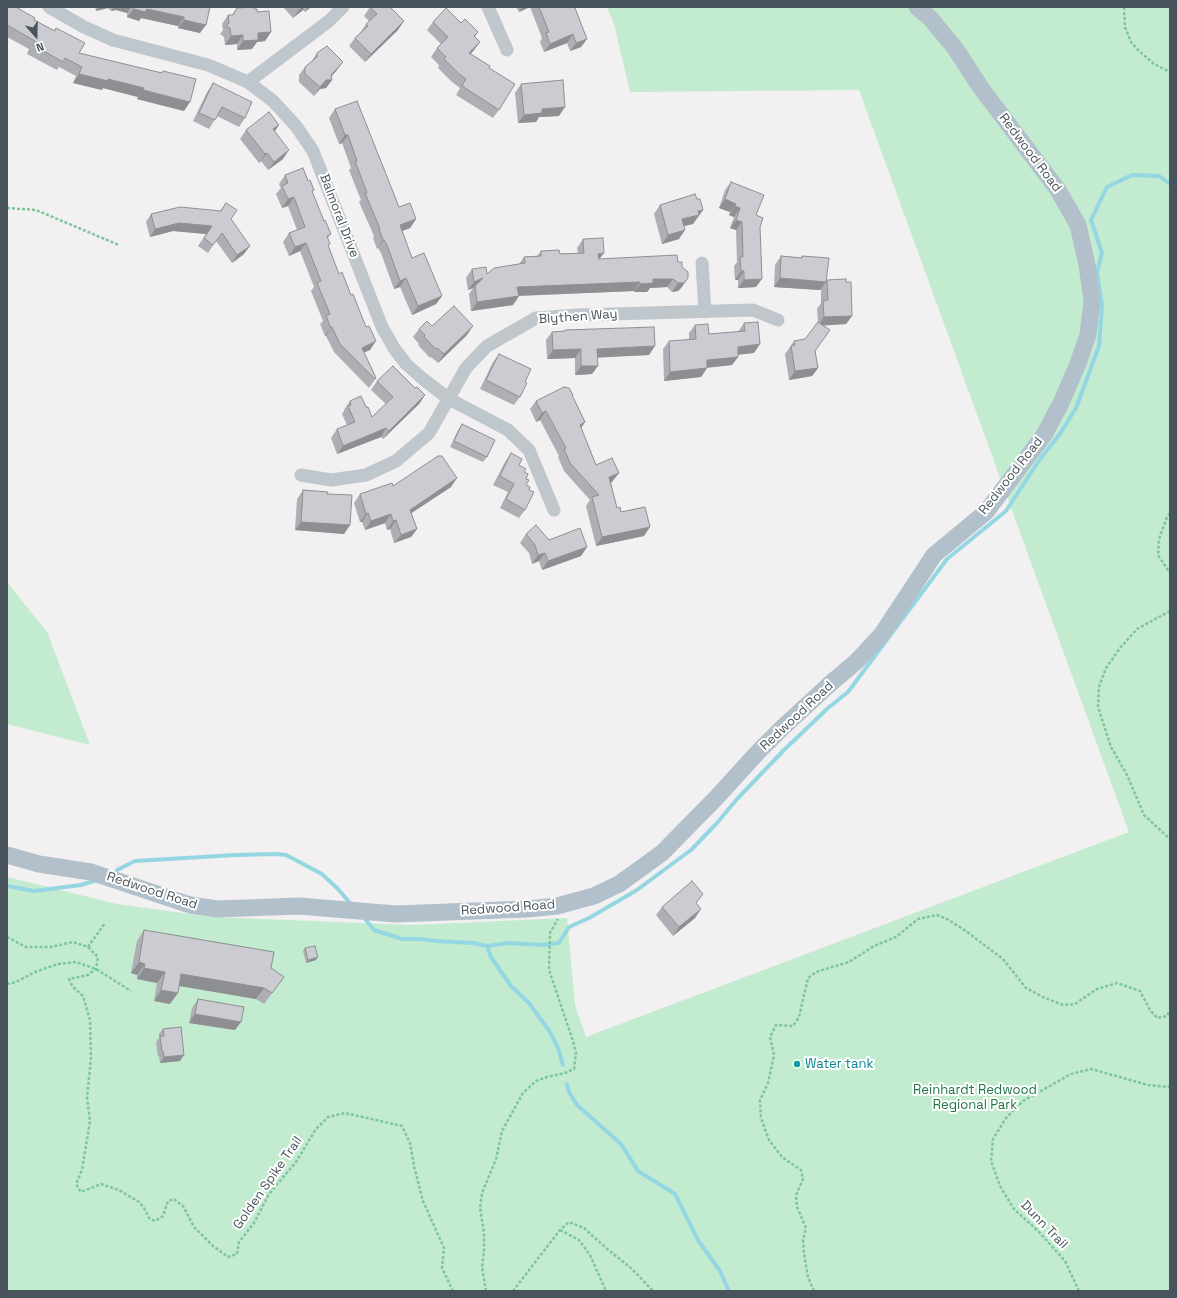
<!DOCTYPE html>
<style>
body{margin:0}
#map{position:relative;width:1177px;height:1298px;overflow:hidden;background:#f2f0f0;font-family:"Space Grotesk",sans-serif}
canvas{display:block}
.frame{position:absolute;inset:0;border:8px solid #49535b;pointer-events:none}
.north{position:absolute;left:16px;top:16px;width:40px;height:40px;-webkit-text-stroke:3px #fff;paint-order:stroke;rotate:160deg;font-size:11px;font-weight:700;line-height:16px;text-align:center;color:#49535b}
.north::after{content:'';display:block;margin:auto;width:14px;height:18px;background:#49535b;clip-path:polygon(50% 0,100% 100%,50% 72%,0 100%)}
</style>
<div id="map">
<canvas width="1177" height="1298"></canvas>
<div class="frame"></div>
<div class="north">N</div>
</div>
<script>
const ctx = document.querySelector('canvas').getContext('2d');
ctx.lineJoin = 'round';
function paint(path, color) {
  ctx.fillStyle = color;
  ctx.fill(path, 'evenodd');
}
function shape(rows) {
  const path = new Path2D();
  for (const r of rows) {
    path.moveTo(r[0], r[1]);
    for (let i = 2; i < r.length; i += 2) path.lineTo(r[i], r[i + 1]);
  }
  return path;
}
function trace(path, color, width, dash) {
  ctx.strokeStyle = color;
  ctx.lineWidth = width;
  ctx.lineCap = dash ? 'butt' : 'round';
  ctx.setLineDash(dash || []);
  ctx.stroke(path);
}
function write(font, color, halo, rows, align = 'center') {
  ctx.font = font + ' "Space Grotesk",sans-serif';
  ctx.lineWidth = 4;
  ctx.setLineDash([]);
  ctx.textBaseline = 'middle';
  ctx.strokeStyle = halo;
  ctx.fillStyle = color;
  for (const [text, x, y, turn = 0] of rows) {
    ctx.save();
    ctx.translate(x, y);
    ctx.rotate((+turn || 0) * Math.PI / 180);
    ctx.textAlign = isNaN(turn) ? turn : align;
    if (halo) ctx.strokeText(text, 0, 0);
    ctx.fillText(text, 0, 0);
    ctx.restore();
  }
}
paint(shape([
 [607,7,1170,7,1170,1291,7,1291,7,877,117,904,212,917,413,925,567,918,575,1005,586,1037,1129,832,859,90,630,92,614,24],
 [7,582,47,632,90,745,7,724]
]), '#c3ebd0');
trace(shape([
 [117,870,135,861,235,855,276,854,286,855,322,874,338,889,350,903],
 [7,886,34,891,81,885,97,880],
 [366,920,374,930,402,939,420,939,437,941,473,943,487,946,509,943,542,945,559,943,569,927,589,918,637,890,691,850,717,823,737,799,784,750,828,708,848,692,947,559,1006,511,1040,459,1060,434,1076,408,1099,346,1102,305,1097,272,1102,253,1091,220,1107,187,1132,175,1159,176,1170,184],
 [487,946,491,957,511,986,529,1003,550,1032,558,1048,563,1065],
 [567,1084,569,1092,577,1105,621,1144,638,1171,675,1194,698,1240,720,1271,729,1291]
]), '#94d7e3', 4);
trace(shape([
 [1124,7,1125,27,1131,42,1138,50,1154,64,1170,72],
 [7,208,36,210,119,245],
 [1170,513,1167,517,1159,539,1158,555,1170,573],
 [1170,611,1137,629,1120,648,1106,668,1099,687,1098,707,1111,747,1127,775,1144,815,1170,839],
 [7,937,26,947,51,947,73,942,88,947,98,957,96,969,88,975,69,979,72,986,83,996,90,1020,91,1058,87,1097,90,1121,82,1170,76,1184,81,1192,101,1184,119,1190,139,1202,144,1208,149,1218,155,1221,163,1216,168,1201,174,1199,183,1206,194,1227,213,1246,228,1257,237,1254,239,1242,254,1223,269,1194,296,1162,316,1129,328,1117,345,1113,402,1126,410,1143,414,1166,423,1201,444,1248,442,1268,453,1291],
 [88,947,105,923],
 [7,984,16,982,35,972,58,964,76,962,96,969,131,991],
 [560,1230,579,1240,590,1255,606,1291],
 [486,1291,482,1267,484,1252,484,1233,480,1208,482,1193,496,1159,502,1131,523,1093,536,1081,547,1077,565,1073,574,1069,576,1053,573,1041,549,970,550,933,558,919],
 [513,1291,560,1230,569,1222,584,1228,606,1248,631,1268,653,1291],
 [814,1291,808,1277,804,1254,803,1240,806,1228,797,1207,796,1195,803,1179,801,1170,782,1157,769,1140,761,1118,760,1100,768,1083,774,1055,770,1037,776,1025,793,1026,799,1017,808,978,816,972,849,962,874,946,896,937,918,919,937,915,947,919,966,931,1003,959,1026,988,1045,998,1063,1005,1075,1004,1097,989,1117,983,1140,991,1150,1010,1157,1018,1167,1016,1170,1010],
 [1079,1291,1065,1261,1039,1232,1014,1209,1000,1186,991,1161,993,1139,1006,1118,1023,1101,1071,1074,1091,1069,1148,1085,1167,1087,1170,1086]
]), '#7ec59e', 2.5, [3, 2]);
trace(shape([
 [49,7,84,27,113,40,208,65,248,82,273,101,296,126,313,151,382,327,394,348,406,364,423,379,449,399,508,430,529,450,554,510],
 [488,7,507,50],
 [248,82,329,21,343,7],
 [702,263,705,312],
 [301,475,331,480,366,475,396,461,429,433,466,368,487,346,536,318,577,315,753,310,778,320]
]), '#bfc7cd', 13);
trace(shape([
 [7,855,39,864,91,872,190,905,218,909,299,906,396,914,527,909,557,906,594,896,619,884,662,853,717,797,758,752,782,728,831,683,857,661,882,634,934,555,986,512,1044,435,1061,403,1077,366,1088,335,1092,300,1087,265,1078,225,1058,190,981,88,955,48,930,18,917,7]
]), '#b2c0cb', 17);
paint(shape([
 [7,7,34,20,79,53,161,73,163,71,184,111,137,99,138,97,103,88,102,90,73,83,76,76,59,67,57,70,27,54,29,49,7,37],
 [95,7,210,7,200,33,178,28,178,26,141,18,139,21,127,17,127,13,116,10,111,11,108,8,96,11],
 [283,7,311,7,305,12,303,10,293,18],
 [370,7,398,30,365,62,349,46,355,38,360,33,366,24,369,21,364,16],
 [516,7,573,7,587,39,581,47,570,51,567,43,544,52,540,42,542,38,530,7,519,12],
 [237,8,254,9,257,12,271,32,265,41,257,42,252,49,237,50,237,44,225,45,224,37,220,34,223,30,222,24,228,15,232,15],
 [433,22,461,23,478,32,475,37,480,42,471,54,489,68,499,110,493,118,456,95,460,88,452,82,438,68,439,65,431,57,437,48,441,44,427,30],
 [317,53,337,70,332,76,332,80,326,88,320,89,314,96,299,82,299,75,305,67,311,62],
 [213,83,245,118,239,127,217,116,209,129,193,121,207,92],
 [521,84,559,116,539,117,536,122,518,123,515,93],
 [335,109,399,207,416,219,410,228,402,231,412,258,442,296,436,304,412,315,400,287,394,289,381,253,378,248,377,249,373,238,374,236,359,202,361,200,349,170,351,168,342,143,339,144,329,118],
 [279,125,274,131,283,159,268,170,261,161,259,163,240,139,246,130],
 [285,175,308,181,314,190,312,192,324,221,331,234,328,238,328,246,339,274,370,350,364,352,376,378,369,388,334,352,326,336,325,336,320,324,323,321,311,291,314,287,300,251,289,256,283,242,289,233,297,230,288,206,282,208,276,194,281,188,279,184],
 [731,182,756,215,760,227,756,287,738,288,738,280,735,280,734,266,737,262,736,230,730,228,734,217,729,215,730,212,719,208,725,190],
 [697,199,703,210,697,218,696,219,693,224,684,226,679,239,662,244,654,214,660,205],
 [226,203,231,219,244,254,232,263,216,241,208,253,198,246,206,234,173,231,150,237,146,222,151,214,220,211],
 [583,239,600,259,678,262,682,287,678,291,672,292,667,287,650,288,647,292,634,292,634,291,519,296,513,305,471,311,469,294,473,288,468,290,466,278,472,269,487,274,519,264,524,257,537,256,541,251,560,254,578,253,577,248],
 [781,256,801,258,802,256,826,280,846,282,852,316,846,324,823,325,815,351,818,368,812,376,789,380,785,354,794,341,805,339,818,322,817,309,821,303,821,290,820,290,774,287,775,265],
 [744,323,754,353,738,355,738,357,732,365,707,368,701,377,664,381,663,349,669,341,689,340,689,333,695,325,709,334,738,332],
 [432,326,467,335,438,363,431,357,430,358,418,345,419,344,413,337,419,329],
 [565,330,649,355,598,357,592,374,575,375,575,358,547,359,546,340,552,332,564,331],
 [499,354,525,382,520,397,514,405,480,389,493,362],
 [377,381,415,388,425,395,419,404,383,439,381,437,337,454,331,438,337,429,347,425,342,414,344,411,344,410,350,401,366,407,372,417,386,404,371,390],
 [573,395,572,396,585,422,581,428,596,465,612,482,611,483,617,508,644,536,596,546,586,506,590,500,564,471,558,457,559,456,540,420,536,422,530,409,536,401],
 [462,424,487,457,483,462,450,447,458,430],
 [511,453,524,472,526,479,526,485,529,490,525,510,519,518,500,508,508,492,493,485,505,462],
 [393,486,451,487,411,513,417,529,411,537,394,543,390,529,387,530,385,523,365,530,362,522,360,522,354,503,360,494],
 [303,490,327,494,350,525,344,534,295,530,297,499],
 [526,534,549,540,587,547,581,556,542,570,539,561,532,564,529,553,520,543],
 [696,904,695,918,673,936,656,915,662,907],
 [144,930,271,968,284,977,264,1004,256,999,179,986,170,1004,154,1001,157,983,137,979,137,975,131,973,137,941],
 [305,948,316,960,306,963,303,951],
 [198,999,235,1030,189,1023,192,1008],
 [163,1029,180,1061,160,1063,159,1056,158,1057,156,1042,159,1038,159,1034]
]), '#aeafb4');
paint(shape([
 [99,7,109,7,108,8,96,11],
 [114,7,131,7,127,13,116,10,111,11],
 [302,7,304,7,303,10,293,18,299,10],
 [309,7,311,7,305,12],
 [522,7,530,7,519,12],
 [134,9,147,9,184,17,178,26,141,18,139,21,127,17],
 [184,20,206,25,200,33,178,28],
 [404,21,398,30,365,62,371,54],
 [271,32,265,41,257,42,252,49,237,50,243,41,258,33],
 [573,34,567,43,544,52,550,44],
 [243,35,237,44,225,45,231,36],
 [587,39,581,47,570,51,576,43],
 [480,42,474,50,463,61,469,53],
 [343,62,337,70,328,80,332,80,326,88,320,89,314,96,320,87],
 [79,74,108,79,144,88,138,97,103,88,102,90,73,83],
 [143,90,190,102,184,111,137,99],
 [565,107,559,116,539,117,536,122,518,123,524,115,542,109],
 [279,125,273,134,273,129],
 [345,135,348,135,342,143,339,144],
 [289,150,283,159,268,170,274,162],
 [267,153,261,161,259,163,265,154],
 [294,197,288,206,282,208,288,199],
 [725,199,736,204,730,212,719,208],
 [735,206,740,208,734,217,729,215],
 [703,210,693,224,676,228,682,219,698,211],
 [416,219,410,228,394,234,400,225],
 [736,220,742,222,736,230,730,228],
 [179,223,212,226,206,234,173,231,150,237,155,229],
 [685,230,679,239,662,244,668,235],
 [383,240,384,240,378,248,377,249],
 [306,243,300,251,289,256,295,247],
 [250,246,244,254,232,263,237,255],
 [604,253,598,261,598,254],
 [741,271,744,271,738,280,735,280],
 [406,278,400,287,394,289,400,281],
 [483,278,473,288,468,290,474,282],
 [688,278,682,287,678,291,672,292,678,283],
 [780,278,826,282,820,290,774,287],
 [653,279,673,279,667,287,650,288,647,292,634,292,640,284],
 [762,279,756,287,738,288,744,280],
 [640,282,634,291,511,296,517,287],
 [442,296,436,304,412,315,418,306],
 [519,296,513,305,471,311,477,302],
 [852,316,846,324,818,326,824,317],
 [473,326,467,335,438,363,444,354],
 [332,327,326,336,325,336,331,328],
 [376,341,370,350,356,356,362,348],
 [760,344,754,353,732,355,738,347],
 [655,346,649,355,591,358,597,349],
 [581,349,575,358,547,359,553,350],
 [738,357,732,365,701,368,707,360],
 [581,366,598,366,592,374,575,375],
 [707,368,701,377,664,381,670,372],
 [818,368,812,376,789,380,795,371],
 [425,395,419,404,383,439,389,431],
 [546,411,540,420,536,422,542,413],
 [585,422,579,431,580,425],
 [386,428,381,437,337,454,343,446],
 [619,473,612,482,603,486,609,477],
 [457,478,451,487,404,518,410,510],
 [368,513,362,522,360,522,366,514],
 [391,514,385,523,365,530,371,521],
 [396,520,390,529,387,530,393,521],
 [301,522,350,525,344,534,295,530],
 [650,527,644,536,596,546,602,537],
 [417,529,411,537,394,543,401,535],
 [587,547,581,556,542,570,548,561],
 [545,553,539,561,532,564,538,555],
 [701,909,695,918,673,936,679,927],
 [318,957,316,960,306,963,308,960],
 [139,962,145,964,137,975,131,973],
 [144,968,165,972,157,983,137,979],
 [181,974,264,988,256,999,174,985],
 [161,990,178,993,170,1004,154,1001],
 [195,1014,241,1022,235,1030,189,1023],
 [184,1055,180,1061,160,1063,164,1057]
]), '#8d8f92');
const building = shape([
 [7,7,16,7,35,18,34,20,55,31,56,28,85,43,79,53,162,73,163,71,196,79,190,102,143,90,144,88,108,79,108,81,79,74,82,67,65,58,63,62,33,45,35,41,7,25,7,7],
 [133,7,210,7,206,25,184,20,184,17,147,9,145,12,134,9,133,7],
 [254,7,254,9,257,9,257,12,269,11,271,32,258,33,258,40,243,41,243,35,231,36,230,28,226,26,229,23,228,15,233,15,237,8,254,7],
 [297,7,302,7,299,10,297,7],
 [370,7,390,7,404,21,371,54,355,38,368,26,366,24,377,14,370,7],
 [539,7,573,7,575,8,587,39,576,43,573,34,550,44,546,33,549,32,539,7],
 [446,8,461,23,465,19,478,32,474,36,480,42,469,53,490,66,489,68,515,84,499,110,462,86,466,79,458,73,444,59,446,57,437,48,448,37,433,22,446,8],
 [327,46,343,62,331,75,332,80,326,80,320,87,305,74,305,67,317,57,317,53,327,46],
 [563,80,565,107,542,109,542,113,524,115,521,84,563,80],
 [213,83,252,102,245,118,222,107,215,120,199,113,213,83],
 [357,101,399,207,410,203,416,219,400,225,412,258,424,253,442,296,418,306,406,278,400,281,387,245,384,240,383,240,379,229,380,229,365,193,367,193,355,161,357,161,348,135,345,135,335,109,357,101],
 [269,112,279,125,273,129,289,150,274,162,267,153,265,154,246,130,269,112],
 [303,168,308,181,310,180,314,190,312,191,324,221,325,220,331,234,327,236,330,244,328,245,339,274,342,272,351,295,353,294,366,327,369,326,376,341,362,348,376,378,375,379,340,344,332,327,331,328,326,316,330,314,317,283,321,281,306,243,295,247,289,233,305,227,294,197,288,199,282,186,288,183,285,175,303,168],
 [731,182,764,195,756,215,763,218,760,227,762,279,744,280,744,271,741,271,740,257,743,257,742,222,736,220,740,208,735,206,736,204,725,199,731,182],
 [695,194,697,199,700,199,703,210,698,211,699,215,682,219,685,230,668,235,660,205,695,194],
 [226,203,237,210,231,219,250,246,237,255,222,233,213,245,204,238,212,226,179,223,155,229,151,214,180,207,221,211,226,203],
 [603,238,604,253,598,254,599,259,677,255,678,262,682,262,682,267,688,272,688,278,684,283,678,283,673,279,653,279,653,283,640,284,640,282,517,287,519,296,477,302,475,286,483,278,474,282,472,269,486,267,487,274,494,268,525,263,524,257,541,256,541,251,559,250,560,254,584,253,583,239,603,238],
 [781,256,802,258,802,256,829,258,826,282,780,278,781,256],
 [846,279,846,282,851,282,852,316,824,317,823,301,828,300,827,280,846,279],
 [454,306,473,326,444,354,437,348,436,349,424,337,425,335,419,329,427,321,432,326,454,306],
 [758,322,760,344,738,347,738,357,707,360,707,368,670,372,669,341,696,339,695,325,708,324,709,334,745,331,744,323,758,322],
 [818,322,830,330,815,351,818,368,795,371,791,346,795,345,794,341,805,339,818,322],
 [654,327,655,346,597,349,598,366,581,366,581,349,553,350,552,332,565,331,565,330,654,327],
 [499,354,531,369,525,382,527,383,520,397,486,380,499,354],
 [393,366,415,388,417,387,425,395,389,431,386,428,343,446,337,429,355,422,348,406,351,405,350,401,361,396,366,407,368,407,372,417,393,397,377,381,393,366],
 [564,387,569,388,573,395,572,395,585,422,580,425,596,465,612,458,619,473,609,477,617,508,620,507,621,512,645,507,650,527,602,537,592,497,599,495,570,463,564,449,566,448,546,411,542,413,536,401,564,387],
 [462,424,495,440,487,457,454,441,462,424],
 [511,453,522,459,519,465,526,469,524,472,528,474,526,479,529,480,526,485,530,487,529,490,534,492,525,510,506,499,514,484,500,476,511,453],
 [438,456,442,456,457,478,410,510,417,529,401,535,396,520,393,521,391,514,371,521,368,513,366,514,360,494,392,483,393,486,438,456],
 [303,490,328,492,327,494,352,495,350,525,301,522,303,490],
 [536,525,549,540,580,528,587,547,548,561,545,553,538,555,535,545,526,534,536,525],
 [692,881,703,894,696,903,701,909,679,927,662,907,692,881],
 [144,930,274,952,271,968,284,977,272,993,264,988,181,974,178,993,161,990,165,972,144,968,145,964,139,962,144,930],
 [315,946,318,957,308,960,305,948,315,946],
 [198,999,244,1007,241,1022,195,1014,198,999],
 [181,1027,184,1055,164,1057,163,1051,162,1051,160,1036,164,1036,163,1029,181,1027]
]);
paint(building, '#caccd1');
trace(building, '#8d8f92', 1);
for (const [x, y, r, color] of [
 [797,1064,4,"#0f9aa8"]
]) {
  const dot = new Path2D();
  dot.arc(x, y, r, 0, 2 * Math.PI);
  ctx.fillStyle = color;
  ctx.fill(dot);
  trace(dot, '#fff', 1.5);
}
write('13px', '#49535b', '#fff', [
 ["Redwood Road",1030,153,53],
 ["Balmoral Drive",339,216,69],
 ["Blythen Way",578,317,-4],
 ["Redwood Road",1011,476,-52],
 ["Redwood Road",797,716,-43],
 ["Redwood Road",152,891,18],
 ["Redwood Road",508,908,-4],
 ["Golden Spike Trail",268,1183,-55],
 ["Dunn Trail",1044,1225,46]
]);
write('13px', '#0d838f', '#fff', [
 ["Water tank",805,1064]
], 'left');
write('13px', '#217547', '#fff', [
 ["Reinhardt Redwood",975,1090],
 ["Regional Park",975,1105]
]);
</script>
